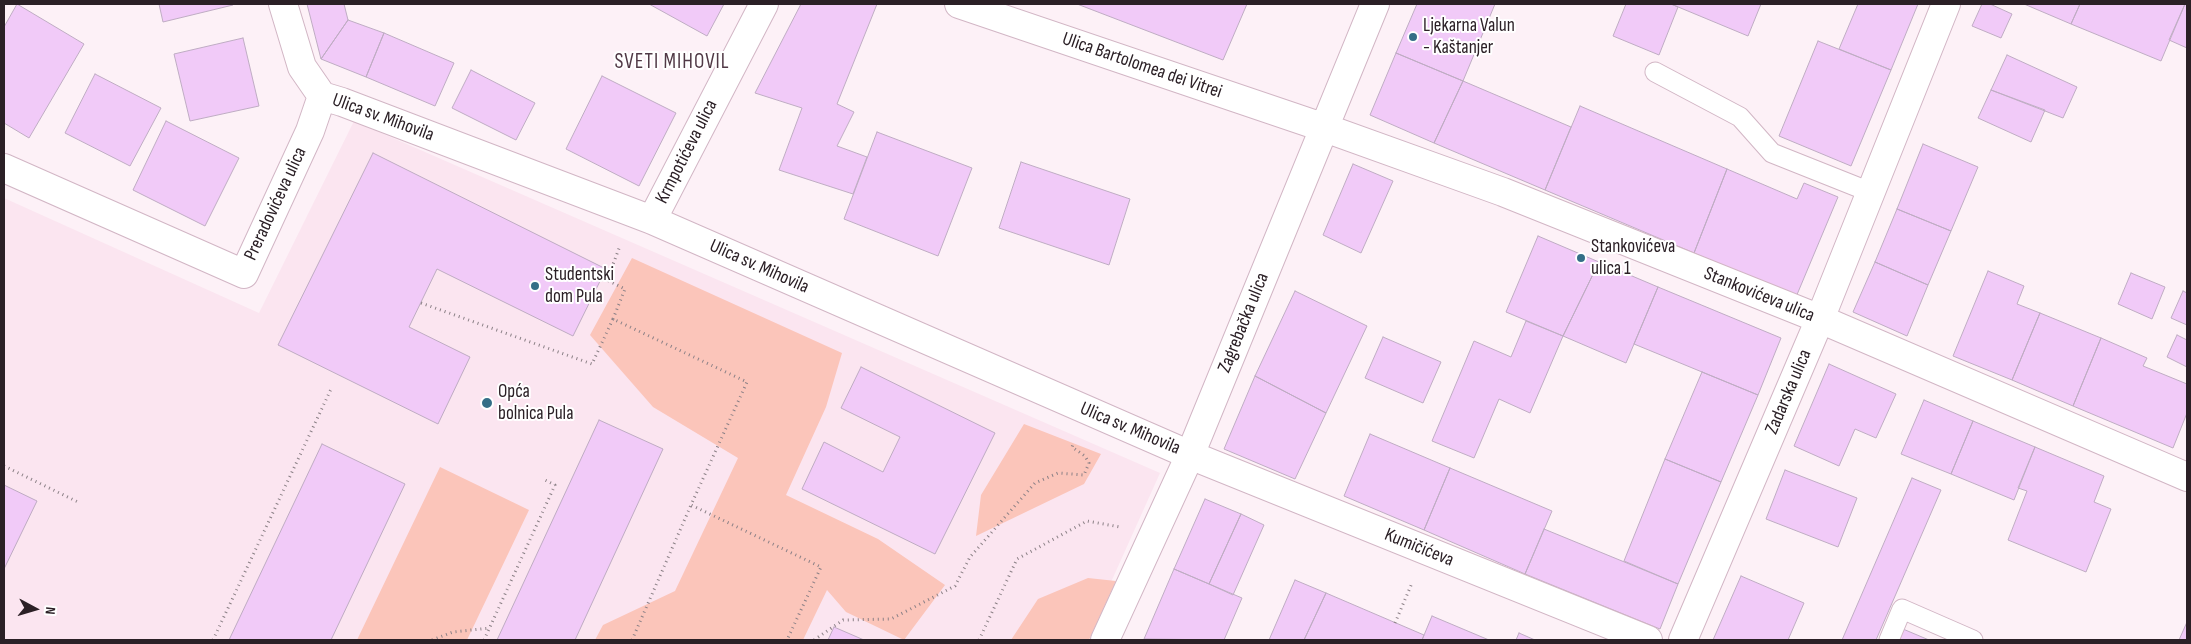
<!DOCTYPE html>
<meta charset="utf-8">
<style>
body{margin:0}
#map{position:relative;width:2191px;height:644px;overflow:hidden;background:#fdf1f7;font-family:"Sofia Sans Condensed",sans-serif}
canvas{display:block}
.frame{position:absolute;inset:0;border:5px solid #2b2026;pointer-events:none}
.north{position:absolute;left:10px;top:584px;width:50px;height:50px;-webkit-text-stroke:4px #fff;paint-order:stroke;rotate:96deg;font-size:14px;font-weight:700;line-height:20px;text-align:center;color:#2b2026}
.north::after{content:'';display:block;margin:auto;width:18px;height:22px;background:#2b2026;clip-path:polygon(50% 0,100% 100%,50% 72%,0 100%)}
</style>
<div id="map">
<canvas width="2191" height="644"></canvas>
<div class="frame"></div>
<div class="north">N</div>
</div>
<script>
const ctx = document.querySelector('canvas').getContext('2d');
ctx.lineJoin = 'round';
function paint(path, color) {
  ctx.fillStyle = color;
  ctx.fill(path, 'evenodd');
}
function shape(rows) {
  const path = new Path2D();
  for (const r of rows) {
    path.moveTo(r[0], r[1]);
    for (let i = 2; i < r.length; i += 2) path.lineTo(r[i], r[i + 1]);
  }
  return path;
}
function trace(path, color, width, dash) {
  ctx.strokeStyle = color;
  ctx.lineWidth = width;
  ctx.lineCap = dash ? 'butt' : 'round';
  ctx.setLineDash(dash || []);
  ctx.stroke(path);
}
function write(font, color, halo, rows, align = 'center') {
  ctx.font = font + ' "Sofia Sans Condensed",sans-serif';
  ctx.lineWidth = 4;
  ctx.setLineDash([]);
  ctx.textBaseline = 'middle';
  ctx.strokeStyle = halo;
  ctx.fillStyle = color;
  for (const [text, x, y, turn = 0] of rows) {
    ctx.save();
    ctx.translate(x, y);
    ctx.rotate((+turn || 0) * Math.PI / 180);
    ctx.textAlign = isNaN(turn) ? turn : align;
    if (halo) ctx.strokeText(text, 0, 0);
    ctx.fillText(text, 0, 0);
    ctx.restore();
  }
}
paint(shape([
 [354,121,1160,473,1085,640,4,640,4,198,259,313]
]), '#fbe5f0');
paint(shape([
 [632,258,842,353,826,407,786,495,878,539,945,585,904,640,846,612,827,590,803,640,595,640,603,625,675,591,738,458,653,407,590,335],
 [1024,424,1101,454,1084,484,976,536,981,495],
 [440,467,529,510,467,640,357,640],
 [1088,578,1116,581,1089,640,1011,640,1038,599]
]), '#fbc5ba');
const building = shape([
 [17,4,84,44,29,138,4,123,4,27,17,4],
 [159,4,232,4,233,5,163,22,159,4],
 [307,4,344,4,348,20,321,59,307,4],
 [649,4,724,4,707,36,649,4],
 [801,4,877,4,837,104,854,112,837,146,867,157,853,194,779,170,802,108,755,93,801,4],
 [1077,4,1247,4,1223,60,1077,4],
 [1417,4,1495,4,1463,81,1396,53,1417,4],
 [1626,4,1671,4,1678,7,1659,55,1613,36,1626,4],
 [1671,4,1761,4,1748,36,1671,4],
 [1858,4,1918,4,1891,70,1839,49,1858,4],
 [1982,4,1990,4,2012,14,2001,38,1972,26,1982,4],
 [2024,4,2080,4,2071,24,2024,4],
 [2080,4,2185,4,2161,61,2071,24,2080,4],
 [2185,4,2187,4,2187,48,2169,40,2185,4],
 [348,20,384,33,366,77,321,59,348,20],
 [384,33,454,63,435,106,366,77,384,33],
 [243,38,259,106,190,121,174,54,243,38],
 [1818,41,1891,70,1851,166,1779,136,1818,41],
 [1396,53,1463,81,1434,143,1370,115,1396,53],
 [2007,55,2077,87,2063,118,1991,90,2007,55],
 [471,70,535,103,516,140,452,108,471,70],
 [95,74,161,108,130,166,65,133,95,74],
 [602,76,676,113,639,186,566,149,602,76],
 [1463,81,1571,127,1545,190,1434,143,1463,81],
 [1991,90,2045,110,2031,142,1978,118,1991,90],
 [1580,106,1727,169,1694,253,1545,190,1580,106],
 [166,121,239,158,205,226,133,190,166,121],
 [877,132,972,168,938,256,844,219,877,132],
 [1923,144,1978,167,1951,231,1897,209,1923,144],
 [373,153,606,269,573,336,437,269,409,327,470,357,438,424,278,345,373,153],
 [1021,162,1130,199,1109,265,999,228,1021,162],
 [1353,164,1393,181,1361,253,1323,235,1353,164],
 [1727,169,1797,199,1804,183,1838,197,1796,297,1694,253,1727,169],
 [1897,209,1951,231,1928,285,1875,262,1897,209],
 [1538,236,1599,262,1563,336,1506,312,1538,236],
 [1599,262,1658,287,1626,363,1563,336,1599,262],
 [1875,262,1928,285,1907,336,1853,312,1875,262],
 [1988,271,2024,286,2017,304,2040,313,2012,380,1953,356,1988,271],
 [2131,273,2165,287,2152,319,2118,304,2131,273],
 [1658,287,1781,338,1758,395,1634,344,1658,287],
 [1295,291,1367,326,1326,413,1255,376,1295,291],
 [2183,291,2187,293,2187,325,2171,318,2183,291],
 [2040,313,2101,338,2073,406,2012,380,2040,313],
 [1526,321,1563,336,1530,413,1499,399,1474,458,1432,441,1474,341,1511,357,1526,321],
 [2177,335,2187,340,2187,367,2167,357,2177,335],
 [1383,337,1441,362,1423,403,1365,378,1383,337],
 [2101,338,2147,358,2143,366,2187,384,2187,413,2173,448,2073,406,2101,338],
 [1829,364,1896,394,1876,438,1855,429,1839,466,1794,446,1829,364],
 [861,367,995,433,935,554,802,489,824,442,883,472,900,437,841,408,861,367],
 [1702,372,1758,395,1721,482,1665,459,1702,372],
 [1255,376,1326,413,1295,479,1224,449,1255,376],
 [1924,400,1973,421,1951,474,1901,454,1924,400],
 [599,420,663,449,575,640,497,640,599,420],
 [1973,421,2035,447,2014,500,1951,474,1973,421],
 [1370,434,1450,468,1424,530,1344,496,1370,434],
 [322,444,405,484,331,640,229,640,322,444],
 [2035,447,2104,476,2094,502,2111,509,2086,572,2008,540,2027,491,2018,488,2035,447],
 [1665,459,1721,482,1678,584,1624,561,1665,459],
 [1450,468,1552,511,1525,574,1424,530,1450,468],
 [1785,470,1857,498,1838,547,1766,519,1785,470],
 [1912,478,1941,490,1876,640,1842,640,1912,478],
 [4,485,37,501,4,569,4,485],
 [1205,499,1241,514,1209,584,1174,569,1205,499],
 [1241,514,1264,525,1233,595,1209,584,1241,514],
 [1544,529,1678,584,1660,629,1525,574,1544,529],
 [1174,569,1242,598,1224,640,1144,639,1174,569],
 [1741,576,1804,603,1788,640,1713,640,1741,576],
 [1295,580,1326,593,1304,640,1269,640,1295,580],
 [1326,593,1424,635,1422,640,1304,640,1326,593],
 [1432,616,1489,640,1422,640,1432,616],
 [2187,622,2187,640,2179,640,2187,622],
 [834,627,864,640,828,640,834,627],
 [1903,629,1929,640,1898,640,1903,629],
 [1519,633,1535,640,1516,640,1519,633]
]);
paint(building, '#f1caf8');
trace(building, '#bfacc3', 1);
const lane = shape([
 [1655,72,1740,117,1772,153,1870,192],
 [1889,640,1902,609,1973,640]
]);
const street = shape([
 [283,4,302,67,322,96],
 [322,96,342,102,652,220,1190,455,1648,640],
 [4,168,244,274,310,131,322,96],
 [652,220,764,4],
 [1683,640,1820,319]
]);
const secondary = shape([
 [959,4,1325,128,1503,192,1820,319,2187,477],
 [1820,319,1946,4],
 [1105,640,1190,455,1375,4]
]);
trace(lane, '#d2b6c5', 21);
trace(street, '#d2b6c5', 30);
trace(secondary, '#d2b6c5', 30);
trace(shape([
 [421,303,592,364,613,319,747,382,691,505,821,567,787,640],
 [613,319,625,289,607,280,620,246],
 [4,466,80,503],
 [1395,623,1412,583],
 [213,640,332,387],
 [432,640,453,632,490,628],
 [484,640,555,485,543,479],
 [632,640,691,505],
 [814,640,843,620,891,619,955,586,970,557,1035,483,1058,473,1084,475,1089,463,1085,456,1072,447,1074,442],
 [979,640,1017,559,1087,521,1120,527]
]), '#8b8086', 3, [1, 4]);
trace(lane, '#fff', 19);
trace(street, '#fff', 28);
trace(secondary, '#fff', 28);
for (const [x, y, r, color] of [
 [1413,37,5,"#346e87"],
 [1581,258,5,"#346e87"],
 [535,286,5,"#346e87"],
 [487,403,6,"#346e87"]
]) {
  const dot = new Path2D();
  dot.arc(x, y, r, 0, 2 * Math.PI);
  ctx.fillStyle = color;
  ctx.fill(dot);
  trace(dot, '#fff', 2);
}
write('19px', '#2b2026', '#fff', [
 ["Ljekarna Valun",1423,26],
 ["- Kaštanjer",1423,48],
 ["Stankovićeva",1591,247],
 ["ulica 1",1591,269],
 ["Studentski",545,275],
 ["dom Pula",545,297],
 ["Opća",498,392],
 ["bolnica Pula",498,414]
], 'left');
write('19px', '#2b2026', '#fff', [
 ["Ulica Bartolomea dei Vitrei",1142,66,19],
 ["Ulica sv. Mihovila",383,118,20],
 ["Krmpotićeva ulica",687,152,-63],
 ["Preradovićeva ulica",276,204,-65],
 ["Ulica sv. Mihovila",759,267,24],
 ["Stankovićeva ulica",1759,295,22],
 ["Zagrebačka ulica",1244,323,-68],
 ["Zadarska ulica",1789,392,-67],
 ["Ulica sv. Mihovila",1130,429,23],
 ["Kumičićeva",1419,548,22]
]);
ctx.letterSpacing = '1px';
write('21px', '#513946', '#fff', [
 ["SVETI MIHOVIL",672,63]
]);
ctx.letterSpacing = '0px';
</script>
